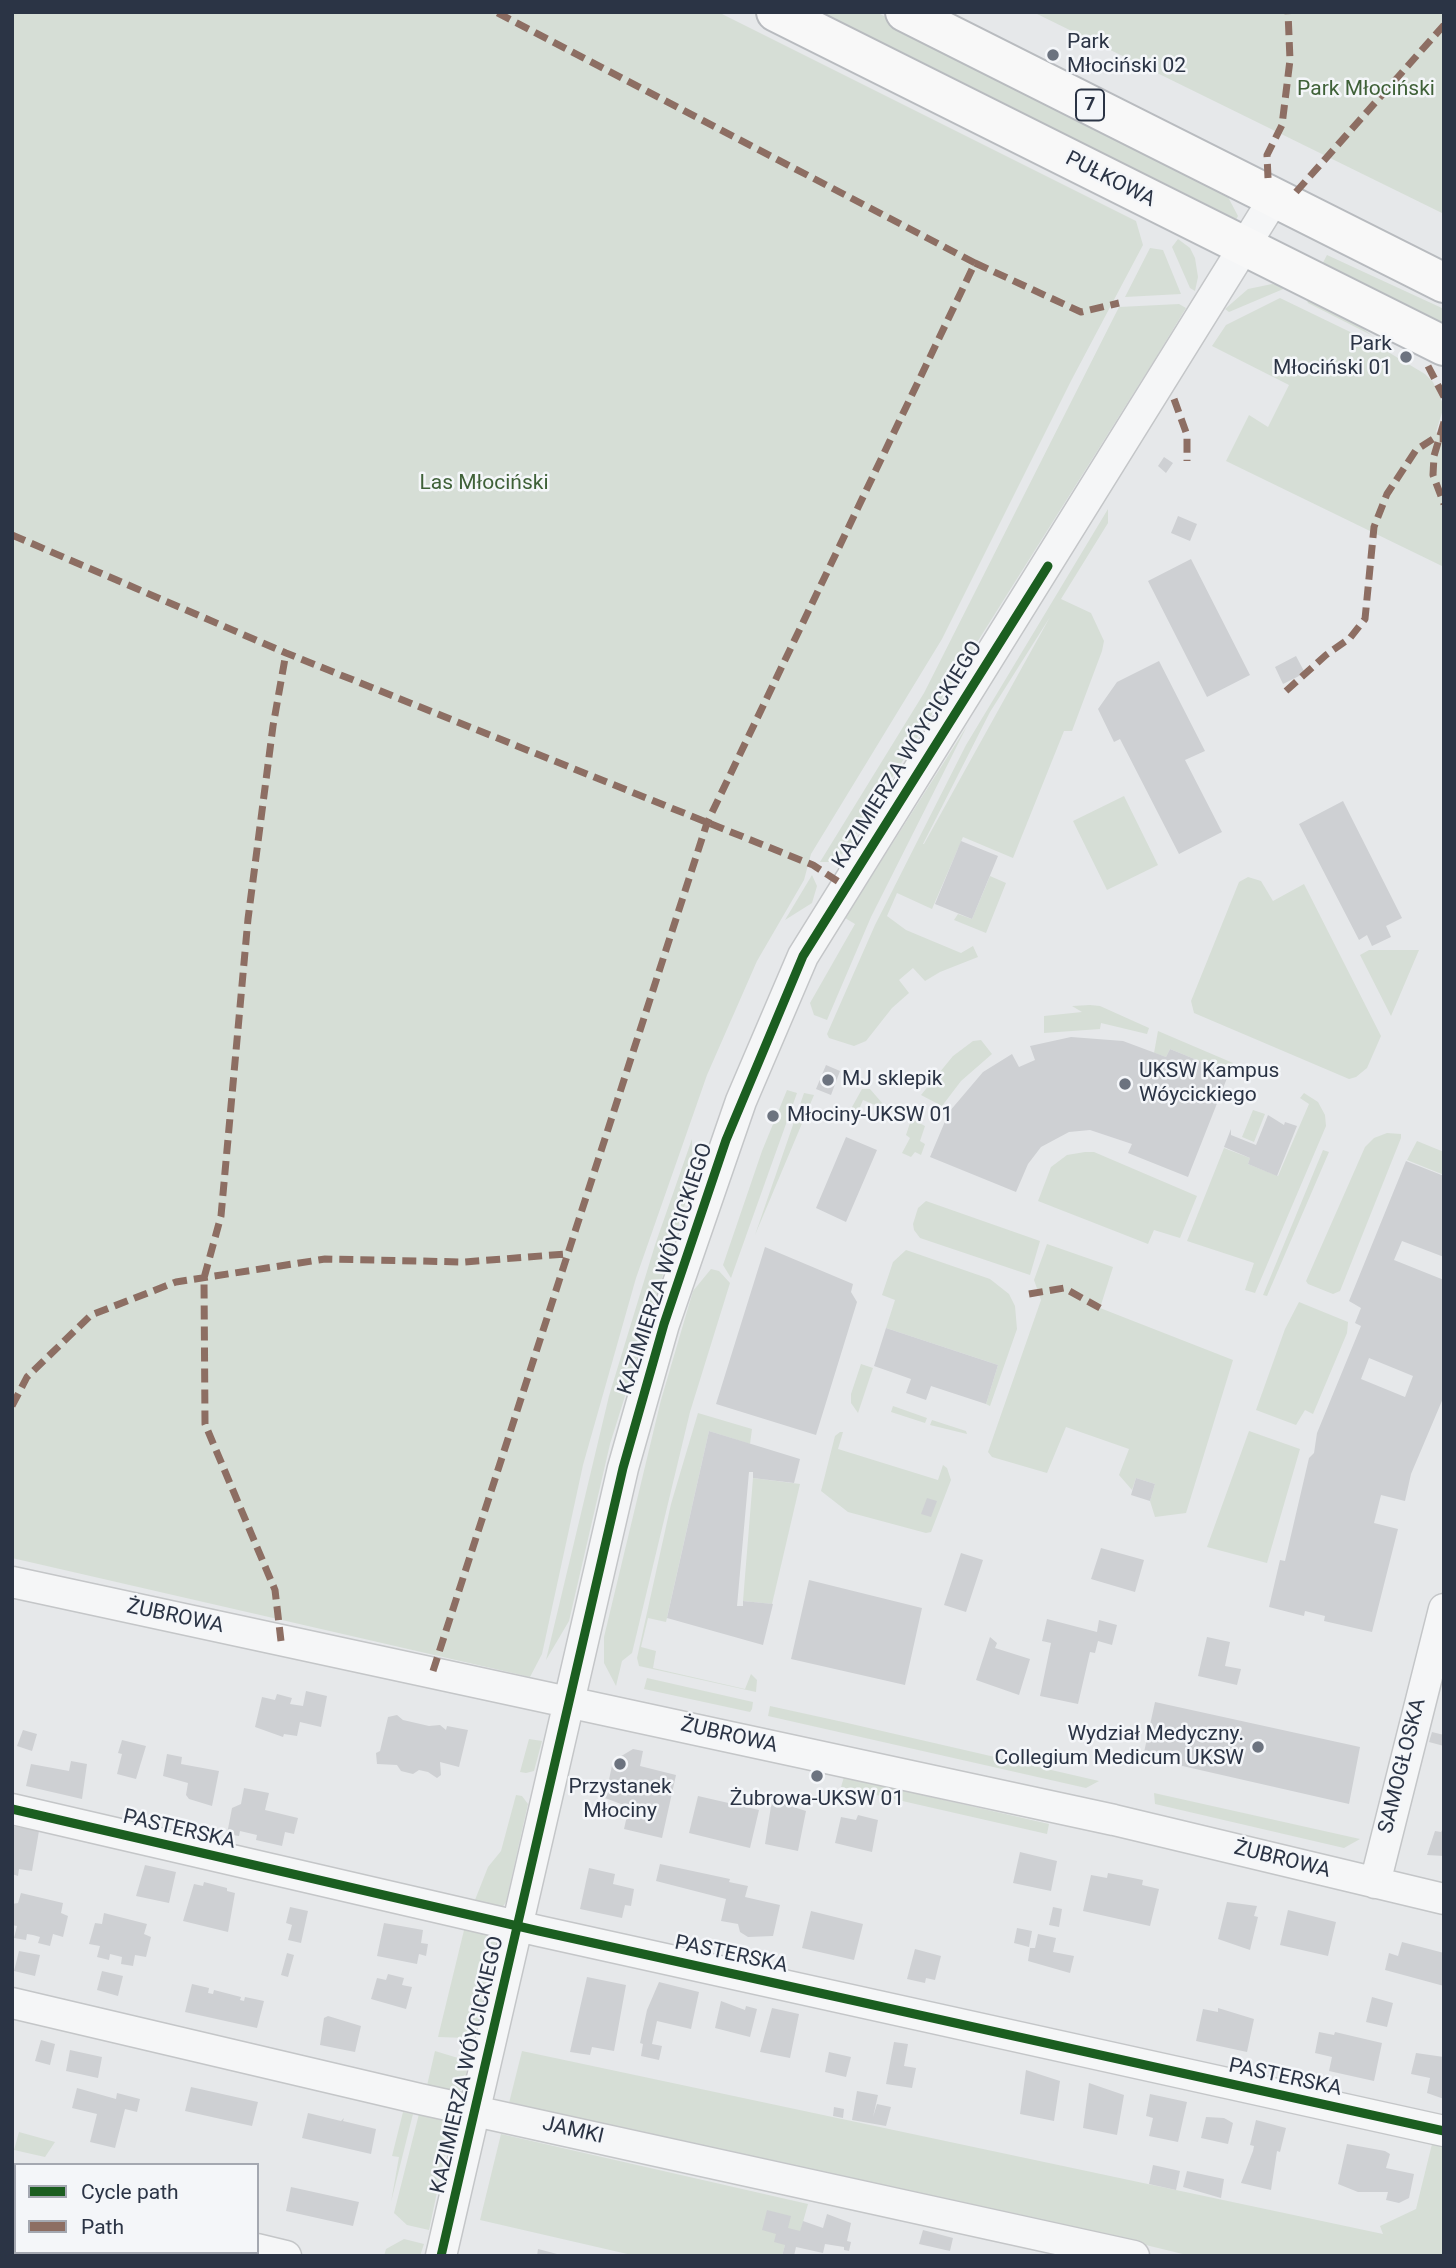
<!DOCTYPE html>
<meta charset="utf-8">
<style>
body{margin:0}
#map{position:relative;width:1456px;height:2268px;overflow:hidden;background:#e6e8ea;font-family:Roboto,sans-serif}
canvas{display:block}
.frame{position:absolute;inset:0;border:14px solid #2b3445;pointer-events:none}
.legend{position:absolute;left:14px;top:2163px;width:245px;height:91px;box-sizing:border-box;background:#f4f6f9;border:2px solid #a4a8b1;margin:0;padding:9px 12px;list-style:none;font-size:21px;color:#2b3445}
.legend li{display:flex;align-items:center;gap:14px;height:35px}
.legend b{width:35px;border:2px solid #a4a8b1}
</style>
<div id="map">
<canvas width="1456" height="2268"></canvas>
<div class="frame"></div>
<ul class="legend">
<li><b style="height:9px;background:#1b5e20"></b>Cycle path</li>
<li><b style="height:9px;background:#8d6e63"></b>Path</li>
</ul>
</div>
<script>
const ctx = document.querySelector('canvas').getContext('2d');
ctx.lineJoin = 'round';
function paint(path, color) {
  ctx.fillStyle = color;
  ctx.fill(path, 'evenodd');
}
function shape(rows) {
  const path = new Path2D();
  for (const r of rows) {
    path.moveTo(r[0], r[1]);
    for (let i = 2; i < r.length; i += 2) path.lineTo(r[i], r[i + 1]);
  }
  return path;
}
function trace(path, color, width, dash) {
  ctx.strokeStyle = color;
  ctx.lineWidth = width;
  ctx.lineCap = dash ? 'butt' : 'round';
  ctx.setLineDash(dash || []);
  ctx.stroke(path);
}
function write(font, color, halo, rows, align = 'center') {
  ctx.font = font + ' Roboto,sans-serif';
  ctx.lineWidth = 5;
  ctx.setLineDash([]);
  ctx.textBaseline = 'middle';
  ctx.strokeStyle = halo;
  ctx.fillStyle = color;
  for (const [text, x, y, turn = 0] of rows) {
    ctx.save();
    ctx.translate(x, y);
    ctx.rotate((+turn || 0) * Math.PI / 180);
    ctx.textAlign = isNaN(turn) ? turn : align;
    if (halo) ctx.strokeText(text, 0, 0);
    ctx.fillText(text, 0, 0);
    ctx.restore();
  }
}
paint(shape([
 [12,12,718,12,1136,221,1143,245,1072,379,942,639,811,854,804,880,757,961,707,1075,636,1278,583,1465,542,1654,530,1677,12,1558],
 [804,12,876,12,1201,175,1228,197,1238,216,1233,225],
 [1033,12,1444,12,1444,214],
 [1178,239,1190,248,1195,258,1198,277,1195,291,1190,288,1172,247],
 [1150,248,1163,250,1181,294,1125,297],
 [1327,255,1444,309,1444,333,1319,270],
 [1272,284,1288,287,1229,312,1225,309,1248,289],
 [1305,296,1340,312,1373,336,1308,303],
 [1280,298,1373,343,1425,374,1433,382,1444,406,1436,432,1444,436,1444,567,1226,461,1249,415,1268,427,1289,385,1212,346,1226,325],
 [1179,304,1186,308,1155,359,846,851,830,862,820,862,924,693,1119,307],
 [1108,509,1108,523,1061,599,1091,613,1104,641,1102,651,1072,731,1064,731,1013,858,963,837,932,909,897,893,887,916,906,930,961,953,973,946,978,957,940,972,925,981,913,968,899,980,909,993,892,1008,866,1041,854,1046,829,1038,827,1034,875,925,966,745],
 [1050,617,924,844,923,844,990,712],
 [967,726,871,917,827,1020,814,1015,810,1003,855,924,845,918],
 [1124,796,1158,865,1107,890,1073,821],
 [812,875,817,886,812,903,785,920],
 [990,876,1006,883,986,933,954,920,958,914,972,919],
 [1248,877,1261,881,1273,901,1304,884,1381,1036,1367,1068,1356,1077,1349,1079,1194,1013,1191,1001,1239,882],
 [1369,950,1419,950,1391,1016,1360,955],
 [1090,1005,1100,1006,1149,1028,1147,1034,1101,1023,1100,1029,1044,1033,1044,1016,1082,1012,1072,1006],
 [1158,1031,1233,1063,1229,1073,1170,1049,1166,1057,1154,1053],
 [981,1040,992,1054,961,1081,942,1106,921,1095,953,1056,973,1041],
 [862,1089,870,1089,883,1104,925,1126,920,1141,925,1144,921,1155,915,1152,911,1157,902,1153,910,1138,906,1135,911,1120,863,1100,857,1114,853,1112,852,1107],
 [787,1090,797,1093,731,1278,723,1265,762,1151],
 [804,1093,814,1095,755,1235],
 [1304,1093,1318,1102,1325,1115,1326,1126,1255,1293,1245,1290,1254,1263,1187,1241,1224,1148,1250,1158,1248,1164,1278,1176,1309,1104,1300,1098],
 [1253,1110,1265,1114,1254,1142,1242,1137],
 [1387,1133,1401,1134,1401,1138,1340,1291,1333,1294,1308,1284,1306,1281,1365,1147,1374,1138],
 [692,1139,692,1182,610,1444,569,1621,546,1660,609,1396,655,1245],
 [1417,1141,1444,1152,1444,1175,1407,1160],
 [1323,1150,1329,1152,1267,1296,1263,1295],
 [1085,1152,1094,1152,1197,1196,1180,1238,1154,1230,1148,1244,1038,1201,1051,1167,1067,1155],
 [926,1201,1040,1241,1030,1275,920,1238,914,1230,913,1224,918,1208],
 [1047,1244,1113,1267,1100,1308,1233,1360,1186,1513,1155,1517,1150,1501,1155,1484,1136,1478,1132,1490,1119,1475,1129,1449,1066,1427,1047,1473,992,1457,988,1452,1041,1300,1034,1280],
 [906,1250,990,1279,1009,1294,1015,1306,1017,1329,990,1406,986,1404,998,1365,886,1328,895,1300,882,1295,893,1262],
 [711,1269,719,1271,730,1283,690,1412,632,1653,622,1661,616,1686,604,1663,604,1637,661,1400,693,1291],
 [1299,1302,1348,1322,1347,1333,1313,1414,1305,1410,1296,1425,1256,1410,1285,1329],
 [861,1364,873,1368,858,1413,851,1403,851,1394],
 [893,1406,927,1418,925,1423,891,1412],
 [698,1413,752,1429,750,1444,709,1431,666,1622,648,1618,641,1647,656,1651,653,1668,745,1689,751,1674,757,1680,756,1692,639,1666,637,1658,671,1504],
 [932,1420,966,1431,967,1434,930,1425],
 [1249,1431,1300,1449,1267,1563,1207,1547],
 [840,1432,843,1432,838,1449,938,1480,943,1465,947,1468,951,1480,931,1532,926,1533,848,1512,821,1491,835,1436],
 [753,1478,800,1484,772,1604,743,1601],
 [647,1678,753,1702,752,1709,750,1712,644,1689],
 [770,1706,843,1722,1099,1781,1086,1788,768,1716],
 [529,1739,542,1741,534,1771,526,1773,520,1772],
 [844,1777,1049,1824,1047,1834,841,1787],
 [1154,1793,1360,1839,1344,1848,1155,1804],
 [516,1795,522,1796,528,1804,506,1902,502,1908,473,1905,488,1867,501,1851],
 [466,1922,495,1932,498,1943,478,2027,466,2038,438,2037],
 [435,2051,468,2061,465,2084,459,2091,451,2094,426,2090],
 [522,2051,1383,2234,1380,2226,1416,2209,1432,2144,1444,2146,1444,2256,1191,2256,1088,2231,508,2107],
 [420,2110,449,2120,451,2126,429,2230,407,2225,394,2213],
 [403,2112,413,2114,391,2202,399,2157,392,2156],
 [19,2132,55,2142,45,2157,14,2150],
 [501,2134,808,2204,796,2247,785,2245,782,2256,636,2256,480,2220],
 [404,2239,424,2244,420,2256,384,2256,386,2249]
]), '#d6ded6');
paint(shape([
 [1164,457,1173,463,1166,473,1158,466],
 [1178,516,1197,524,1190,541,1171,533],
 [1191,559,1250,675,1207,697,1148,581],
 [1296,656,1305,673,1283,684,1275,667],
 [1159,661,1205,751,1185,760,1222,832,1179,854,1120,739,1114,742,1098,709,1117,682],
 [1343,801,1402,918,1386,926,1391,937,1372,946,1367,935,1359,940,1299,824],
 [961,841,998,856,972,919,935,904],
 [1071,1037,1123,1041,1166,1057,1170,1049,1229,1073,1188,1177,1128,1153,1132,1144,1090,1130,1069,1132,1041,1147,1028,1164,1016,1192,930,1157,949,1112,983,1072,1012,1054,1019,1067,1035,1060,1030,1046],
 [826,1065,840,1071,831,1095,816,1089],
 [1268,1115,1284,1125,1285,1122,1297,1126,1277,1176,1248,1164,1250,1158,1224,1147,1231,1129,1231,1135,1256,1145],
 [846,1137,877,1150,846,1222,816,1208],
 [1406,1161,1444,1176,1444,1257,1402,1241,1394,1260,1444,1280,1444,1396,1411,1474,1405,1501,1381,1495,1374,1523,1398,1529,1372,1632,1324,1621,1325,1616,1305,1611,1304,1616,1269,1607,1280,1560,1285,1561,1309,1458,1314,1453,1317,1433,1361,1326,1355,1323,1361,1308,1349,1301],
 [1369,1358,1413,1376,1405,1397,1361,1379],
 [765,1247,853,1284,851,1292,857,1302,816,1435,716,1404],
 [886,1328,998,1365,986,1404,931,1386,926,1400,906,1393,911,1379,874,1366],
 [709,1431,800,1459,794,1483,753,1478,753,1472,749,1472,737,1606,743,1606,743,1601,773,1604,763,1645,667,1618],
 [1136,1478,1155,1484,1150,1501,1131,1495],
 [927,1498,937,1501,931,1517,921,1514],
 [1101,1548,1144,1560,1135,1592,1091,1579],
 [961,1553,983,1560,966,1612,944,1605],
 [809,1580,922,1608,905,1685,791,1659],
 [1047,1619,1097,1632,1099,1620,1117,1625,1112,1645,1098,1641,1095,1653,1090,1652,1078,1704,1040,1696,1051,1643,1042,1641],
 [990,1637,997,1643,995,1648,1030,1659,1019,1695,976,1680],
 [1207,1637,1230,1642,1225,1666,1241,1669,1237,1685,1198,1676],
 [306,1691,327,1696,321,1727,300,1722,297,1736,284,1734,283,1737,255,1727,262,1697,275,1700,277,1694,292,1698,290,1704,303,1706],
 [1155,1702,1360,1747,1349,1804,1143,1757],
 [397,1715,403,1720,429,1726,440,1725,446,1730,447,1726,468,1730,459,1767,440,1762,441,1775,437,1778,428,1772,419,1770,413,1774,401,1771,397,1765,377,1764,376,1753,380,1751,388,1717],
 [23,1730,37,1734,32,1751,17,1746],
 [1432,1732,1444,1735,1444,1746,1429,1742],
 [122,1740,146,1746,136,1779,117,1774,122,1754,118,1753],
 [633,1749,643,1751,640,1766,676,1775,662,1838,624,1829,629,1807,605,1798,613,1761],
 [167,1754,182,1757,181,1764,219,1771,212,1806,189,1799,186,1795,188,1783,163,1776],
 [71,1761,87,1764,82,1799,26,1786,31,1764,69,1771],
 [244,1788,269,1793,265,1810,298,1818,294,1834,285,1832,282,1846,256,1840,257,1835,240,1831,239,1836,227,1834,232,1808,241,1804],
 [698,1796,759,1810,750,1848,689,1833],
 [772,1800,806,1811,798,1851,765,1844],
 [858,1815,878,1820,872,1852,835,1843,841,1817,856,1820],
 [12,1826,39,1831,32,1871,19,1869,18,1876,12,1874],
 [1444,1826,1444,1856,1427,1855,1435,1831,1441,1832],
 [1020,1852,1057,1861,1051,1891,1013,1883],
 [660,1864,730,1879,729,1882,748,1886,745,1897,780,1905,773,1936,748,1937,740,1932,738,1924,721,1921,726,1899,656,1881],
 [145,1865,176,1872,169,1903,136,1896],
 [589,1868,615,1874,613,1884,634,1889,631,1906,625,1905,622,1918,580,1909],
 [1108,1873,1143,1880,1142,1885,1159,1889,1150,1926,1083,1911,1091,1875,1107,1878],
 [204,1882,227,1888,227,1891,235,1893,228,1932,183,1921,194,1884,203,1886],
 [21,1893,63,1903,61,1913,68,1916,63,1937,53,1934,50,1946,38,1943,40,1937,33,1935,27,1934,26,1940,14,1938,17,1926,12,1925,12,1904,18,1903],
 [1227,1902,1257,1906,1254,1916,1258,1917,1250,1950,1218,1939],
 [290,1907,308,1911,301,1943,288,1940,292,1925,286,1923],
 [1053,1907,1062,1909,1059,1927,1049,1925],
 [1288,1910,1336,1922,1328,1956,1280,1945],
 [811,1911,863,1924,854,1960,802,1948],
 [104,1913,147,1924,144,1934,151,1937,146,1957,135,1955,133,1966,121,1964,122,1957,110,1954,109,1960,97,1957,100,1946,89,1944,95,1923,102,1924],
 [384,1923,423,1930,421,1943,428,1944,426,1956,419,1954,417,1964,377,1956],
 [1017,1928,1032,1931,1029,1947,1014,1943],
 [1038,1934,1056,1938,1053,1952,1074,1956,1070,1973,1028,1961,1030,1948,1035,1948],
 [1402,1942,1444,1953,1444,1986,1385,1970,1389,1953,1398,1956],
 [915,1949,941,1956,935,1980,926,1978,925,1983,907,1979],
 [19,1951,40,1955,35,1976,14,1971],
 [287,1953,294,1955,288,1977,281,1975],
 [102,1971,123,1976,118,1996,97,1990],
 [388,1974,404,1978,402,1985,412,1987,406,2009,371,1999,377,1978,386,1980],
 [587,1977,626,1985,614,2051,592,2047,590,2055,570,2052],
 [659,1982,699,1992,691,2029,657,2021,652,2044,662,2046,659,2060,641,2056,643,2044,640,2043,647,2010],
 [192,1984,209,1988,208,1993,213,1994,214,1990,241,1997,240,2000,244,2001,245,1997,264,2001,257,2028,185,2012],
 [1372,1997,1393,2003,1387,2027,1366,2022],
 [721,2001,745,2010,746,2006,757,2009,750,2037,715,2028],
 [772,2008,799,2014,790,2058,760,2052],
 [1218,2008,1254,2019,1247,2052,1196,2041,1203,2009,1218,2012],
 [328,2016,361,2026,355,2052,320,2045,324,2018],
 [1319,2032,1334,2035,1335,2032,1382,2043,1374,2081,1329,2071,1332,2057,1315,2053],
 [41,2040,55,2044,50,2065,35,2061],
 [894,2042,908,2044,904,2066,916,2068,912,2088,886,2084],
 [70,2050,102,2057,98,2078,66,2071],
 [829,2052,851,2057,846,2077,825,2072],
 [1416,2053,1444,2057,1444,2099,1427,2093,1430,2078,1411,2074],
 [1026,2070,1060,2081,1054,2121,1020,2114],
 [1089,2083,1124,2095,1117,2135,1083,2128],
 [191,2087,258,2102,252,2126,185,2111],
 [77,2088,116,2099,117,2093,140,2099,137,2112,125,2109,115,2148,90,2142,97,2114,72,2108],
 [857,2091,878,2095,873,2117,877,2104,891,2107,886,2126,852,2120],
 [1150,2094,1187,2102,1178,2142,1149,2136,1153,2118,1146,2116],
 [834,2107,844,2109,843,2118,833,2116],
 [308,2113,341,2121,344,2118,343,2121,376,2129,371,2154,302,2138],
 [1206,2117,1224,2118,1233,2123,1228,2144,1201,2138],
 [1256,2120,1286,2128,1280,2152,1277,2151,1271,2190,1241,2183,1253,2151,1254,2146,1250,2145],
 [1347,2144,1385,2151,1390,2154,1386,2168,1414,2174,1409,2198,1399,2203,1386,2200,1388,2192,1358,2192,1338,2184],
 [1153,2165,1180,2171,1176,2190,1149,2184],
 [1187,2171,1224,2179,1221,2198,1183,2187],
 [291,2187,359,2202,353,2226,286,2211],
 [767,2210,791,2216,788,2228,800,2231,803,2221,823,2228,827,2214,851,2223,847,2241,851,2242,849,2251,844,2250,844,2247,825,2244,823,2253,796,2247,794,2256,782,2256,785,2245,774,2242,776,2234,762,2230],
 [923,2230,953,2238,950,2251,919,2244],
 [12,2248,16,2252,44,2256,12,2256],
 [538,2249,561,2255,561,2256,537,2256],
 [51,2252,76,2252,75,2256,50,2256]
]), '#ced0d3');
const minor = shape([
 [12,1582,1114,1820,1444,1899],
 [12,1809,539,1931,1444,2131],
 [1375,1883,1444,1609],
 [12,2003,420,2099,1134,2256],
 [12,2185,16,2186],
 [257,2249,286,2256],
 [441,2256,623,1468,664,1324,741,1101,803,956,1275,197]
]);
const highway = shape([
 [776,12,1444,346],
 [905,12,1444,283]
]);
trace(minor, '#c4c6c8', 33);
trace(highway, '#b8bbbf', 42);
trace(minor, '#f5f6f7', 30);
trace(highway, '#f8f8f8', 38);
trace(shape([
 [1268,178,1267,155,1282,125,1290,60,1288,12],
 [1296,192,1444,25],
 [975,263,1081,312,1119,303],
 [1428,366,1444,397],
 [1174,399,1187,435,1187,461],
 [1444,422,1434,456,1433,475,1444,504],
 [12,535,286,653,813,865,845,886],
 [1286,691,1326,655,1350,638,1365,619,1374,527,1387,494,1416,450,1433,439,1444,439],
 [1029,1294,1064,1288,1100,1308],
 [12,1406,27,1377,91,1315,176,1282,325,1259,464,1262,566,1254],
 [281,1641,275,1590,205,1424,204,1278,221,1216,248,919,273,726,286,653],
 [433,1671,707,823,975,263,496,12]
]), '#8d6e63', 7, [14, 7]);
trace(shape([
 [12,1809,539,1931,1444,2131],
 [441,2256,623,1468,664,1324,726,1140,803,956,1048,566]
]), '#1b5e20', 9);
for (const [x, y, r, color] of [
 [1053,55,7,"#6c737f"],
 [1406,357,7,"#6c737f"],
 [828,1080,7,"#6c737f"],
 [1125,1084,7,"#6c737f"],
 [773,1116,7,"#6c737f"],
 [1258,1747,7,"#6c737f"],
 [620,1764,7,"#6c737f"],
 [817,1776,7,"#6c737f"]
]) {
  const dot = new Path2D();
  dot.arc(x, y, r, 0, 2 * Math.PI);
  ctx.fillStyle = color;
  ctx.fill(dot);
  trace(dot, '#f4f6f9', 2.5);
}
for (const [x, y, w] of [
 [1090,105,28]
]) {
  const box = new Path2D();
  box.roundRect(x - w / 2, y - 15.5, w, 31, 5);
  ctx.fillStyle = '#f4f6f9';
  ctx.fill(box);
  trace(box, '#2b3445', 2);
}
write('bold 19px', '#2b3445', null, [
 ["7",1090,105]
]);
write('21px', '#2b3445', '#f4f6f9', [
 ["Park",1067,43],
 ["Młociński 02",1067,67],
 ["Park",1392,345,"right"],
 ["Młociński 01",1392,369,"right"],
 ["UKSW Kampus",1139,1072],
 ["Wóycickiego",1139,1096],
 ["MJ sklepik",842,1080],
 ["Młociny-UKSW 01",787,1116],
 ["Wydział Medyczny.",1244,1735,"right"],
 ["Collegium Medicum UKSW",1244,1759,"right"],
 ["Przystanek",620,1788,"center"],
 ["Młociny",620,1812,"center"],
 ["Żubrowa-UKSW 01",817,1800,"center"]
], 'left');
write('21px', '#3f6138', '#f4f6f9', [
 ["Park Młociński",1366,90],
 ["Las Młociński",484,484]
]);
write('21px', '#2b3445', '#f4f6f9', [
 ["PUŁKOWA",1110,180,27],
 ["KAZIMIERZA WÓYCICKIEGO",908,755,-58],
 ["KAZIMIERZA WÓYCICKIEGO",666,1269,-72],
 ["ŻUBROWA",175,1617,12],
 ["ŻUBROWA",729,1736,13],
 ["SAMOGŁOSKA",1403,1766,-76],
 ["PASTERSKA",179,1830,13],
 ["ŻUBROWA",1282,1860,14],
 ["PASTERSKA",731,1955,12],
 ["KAZIMIERZA WÓYCICKIEGO",468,2065,-77],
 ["PASTERSKA",1285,2078,12],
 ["JAMKI",573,2131,13]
]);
</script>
